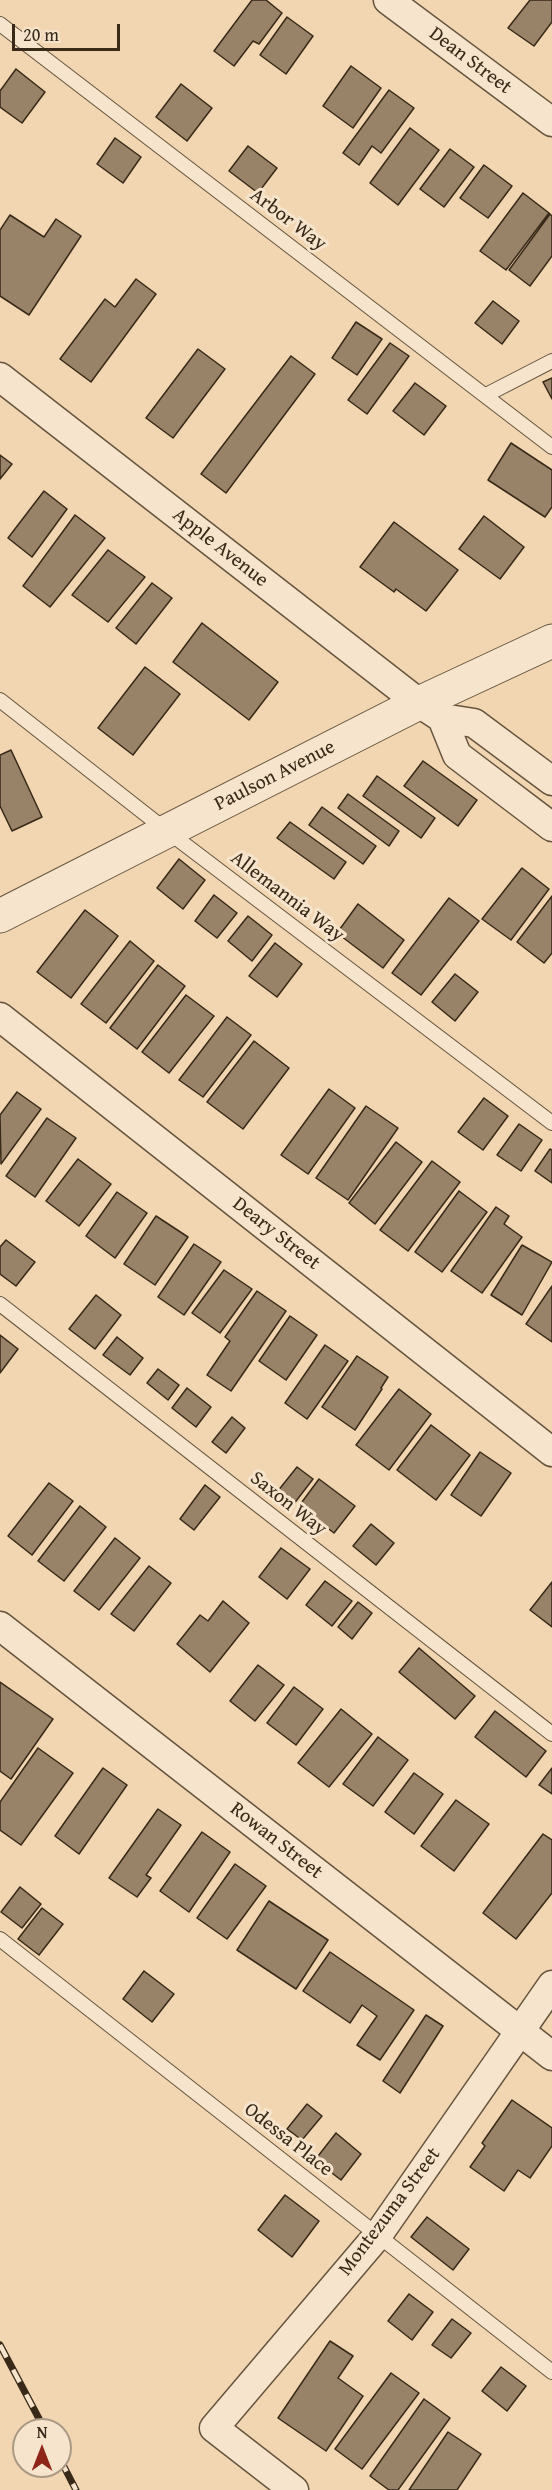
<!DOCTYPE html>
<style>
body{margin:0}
#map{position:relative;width:552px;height:2490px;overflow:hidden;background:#f1d6b1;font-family:"Gentium Book Plus",serif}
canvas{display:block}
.north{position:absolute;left:12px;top:2418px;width:60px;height:60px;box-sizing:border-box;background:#f6e4cc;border:2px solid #aa9984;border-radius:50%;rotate:0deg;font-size:16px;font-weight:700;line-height:24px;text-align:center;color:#382918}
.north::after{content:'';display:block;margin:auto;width:21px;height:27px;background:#8f2418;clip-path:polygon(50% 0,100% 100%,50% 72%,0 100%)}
.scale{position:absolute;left:12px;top:24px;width:108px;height:27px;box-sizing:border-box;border:3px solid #382918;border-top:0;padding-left:8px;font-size:18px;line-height:21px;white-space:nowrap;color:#382918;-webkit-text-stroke:4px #f6e4cc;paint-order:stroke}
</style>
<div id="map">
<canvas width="552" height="2490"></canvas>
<div class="north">N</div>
<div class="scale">20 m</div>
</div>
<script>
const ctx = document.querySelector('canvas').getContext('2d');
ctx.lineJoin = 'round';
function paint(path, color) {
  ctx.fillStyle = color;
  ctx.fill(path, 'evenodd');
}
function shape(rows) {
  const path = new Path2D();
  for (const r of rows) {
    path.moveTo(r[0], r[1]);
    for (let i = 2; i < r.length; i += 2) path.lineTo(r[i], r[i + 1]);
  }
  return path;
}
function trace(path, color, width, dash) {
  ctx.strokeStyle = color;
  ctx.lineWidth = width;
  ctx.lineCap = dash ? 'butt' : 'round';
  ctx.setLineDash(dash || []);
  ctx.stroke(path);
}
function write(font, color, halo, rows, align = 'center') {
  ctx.font = font + ' "Gentium Book Plus",serif';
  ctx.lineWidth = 6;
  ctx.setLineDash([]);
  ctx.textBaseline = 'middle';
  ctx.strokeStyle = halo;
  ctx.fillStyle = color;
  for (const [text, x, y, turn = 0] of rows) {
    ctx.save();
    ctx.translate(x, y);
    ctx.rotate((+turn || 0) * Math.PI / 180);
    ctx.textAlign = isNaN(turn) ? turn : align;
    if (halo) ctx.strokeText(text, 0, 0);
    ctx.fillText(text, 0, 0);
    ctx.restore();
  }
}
const building = shape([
 [252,0,266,0,282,13,259,44,253,41,234,66,214,51,252,0],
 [530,0,552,0,552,22,534,46,508,28,530,0],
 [287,17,313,36,286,74,260,55,287,17],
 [351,66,381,88,353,128,323,106,351,66],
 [16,69,45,92,22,123,0,107,0,91,16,69],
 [181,84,212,108,187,141,156,117,181,84],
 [389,90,414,108,381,153,372,146,359,165,343,153,389,90],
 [410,128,439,150,398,205,370,183,410,128],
 [115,138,141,157,123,183,97,164,115,138],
 [248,146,277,168,258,193,229,171,248,146],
 [450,149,474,167,444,207,420,189,450,149],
 [484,165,512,186,488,218,460,198,484,165],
 [523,193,549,213,506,270,480,251,523,193],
 [550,214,552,216,552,256,530,286,509,270,550,214],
 [10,215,44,237,56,219,81,236,29,315,0,296,0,230,10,215],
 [136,279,156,294,91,382,60,359,105,299,115,307,136,279],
 [493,301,519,321,502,344,475,323,493,301],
 [356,322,382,339,357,375,332,358,356,322],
 [390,343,409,356,367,414,348,400,390,343],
 [198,349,225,369,173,438,146,418,198,349],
 [291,356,315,374,226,493,201,474,291,356],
 [552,378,552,399,543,382,552,378],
 [415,383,446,406,424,435,393,411,415,383],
 [511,443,552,470,552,507,545,517,488,480,511,443],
 [0,455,12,464,0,479,0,455],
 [44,491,67,509,32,557,8,538,44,491],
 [75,515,105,538,50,607,23,586,75,515],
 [484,516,524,547,500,579,459,549,484,516],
 [394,522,458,570,426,611,396,589,394,592,360,567,394,522],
 [108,550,145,577,108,622,72,595,108,550],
 [152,583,172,598,136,644,116,628,152,583],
 [202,623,278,682,249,720,173,662,202,623],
 [145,667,180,694,133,755,98,728,145,667],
 [11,750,42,817,12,831,0,806,0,755,11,750],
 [423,761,477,800,458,826,404,786,423,761],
 [377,776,435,818,421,838,363,796,377,776],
 [348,794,399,831,389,846,338,808,348,794],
 [322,807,376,846,363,864,309,825,322,807],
 [290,822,346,862,334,879,277,838,290,822],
 [179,859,205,880,183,909,157,888,179,859],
 [522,868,549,889,511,940,482,919,522,868],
 [214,895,237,913,217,938,195,921,214,895],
 [552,896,552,953,544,963,517,942,552,896],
 [449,898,479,921,421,995,392,973,449,898],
 [358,904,404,940,383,968,337,933,358,904],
 [85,910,118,936,71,998,37,972,85,910],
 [248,916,272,935,252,961,228,941,248,916],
 [130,941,154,961,106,1023,81,1004,130,941],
 [275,943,302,964,277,997,249,976,275,943],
 [158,965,185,986,137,1049,110,1028,158,965],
 [455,974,478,992,455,1021,432,1002,455,974],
 [186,995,214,1016,169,1073,142,1052,186,995],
 [227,1017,251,1035,203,1097,179,1080,227,1017],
 [254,1041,289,1068,243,1129,207,1102,254,1041],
 [329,1089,355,1108,308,1174,281,1155,329,1089],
 [17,1092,41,1109,1,1164,0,1115,17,1092],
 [484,1098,508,1116,483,1150,458,1132,484,1098],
 [366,1106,398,1128,348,1200,316,1178,366,1106],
 [47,1118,76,1138,35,1197,6,1176,47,1118],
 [519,1124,542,1140,521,1171,497,1155,519,1124],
 [396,1142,422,1162,375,1224,349,1203,396,1142],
 [550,1149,552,1150,552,1183,535,1171,550,1149],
 [78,1159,111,1184,79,1226,46,1201,78,1159],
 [432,1161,460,1182,408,1251,380,1230,432,1161],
 [459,1191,487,1212,442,1272,415,1252,459,1191],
 [117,1192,147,1213,115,1258,86,1236,117,1192],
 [496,1207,509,1216,504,1224,522,1237,482,1293,451,1271,496,1207],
 [156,1216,188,1237,155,1285,124,1264,156,1216],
 [6,1240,35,1262,16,1286,0,1274,0,1247,6,1240],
 [194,1244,221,1262,184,1315,158,1297,194,1244],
 [522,1245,552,1262,522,1315,491,1295,522,1245],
 [224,1270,252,1289,220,1333,192,1313,224,1270],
 [552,1286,552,1342,526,1324,552,1286],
 [257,1291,286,1311,231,1391,207,1375,230,1341,225,1337,257,1291],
 [96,1295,121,1315,95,1349,69,1329,96,1295],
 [290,1316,317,1335,286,1380,259,1361,290,1316],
 [0,1335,18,1349,0,1373,0,1335],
 [117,1337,143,1358,130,1375,103,1355,117,1337],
 [325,1345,348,1361,307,1419,285,1403,325,1345],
 [357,1356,388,1377,381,1388,382,1389,355,1430,322,1407,357,1356],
 [158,1369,179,1385,168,1400,147,1383,158,1369],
 [187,1388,211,1407,196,1427,172,1408,187,1388],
 [399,1389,431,1414,389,1470,356,1445,399,1389],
 [232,1417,245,1428,226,1453,212,1442,232,1417],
 [431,1425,470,1455,436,1500,397,1470,431,1425],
 [480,1452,511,1473,481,1516,451,1495,480,1452],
 [297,1467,313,1479,293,1505,277,1492,297,1467],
 [319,1479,355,1506,334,1533,299,1506,319,1479],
 [49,1483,73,1501,32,1555,8,1536,49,1483],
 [205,1485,220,1497,194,1530,180,1519,205,1485],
 [80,1506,106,1527,64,1581,38,1561,80,1506],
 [371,1524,394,1543,376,1565,353,1546,371,1524],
 [115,1538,140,1558,99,1610,74,1591,115,1538],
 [281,1548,310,1569,287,1599,259,1577,281,1548],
 [149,1566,171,1583,134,1631,111,1614,149,1566],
 [325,1581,352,1601,332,1626,306,1605,325,1581],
 [552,1582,552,1627,530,1610,552,1582],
 [223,1601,249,1623,210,1672,177,1644,200,1615,208,1621,223,1601],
 [358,1602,372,1613,352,1639,338,1627,358,1602],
 [419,1648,475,1696,455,1719,399,1672,419,1648],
 [258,1665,284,1685,255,1721,230,1701,258,1665],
 [0,1682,53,1719,11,1779,0,1771,0,1682],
 [294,1687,323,1709,296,1745,267,1723,294,1687],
 [341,1709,372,1734,329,1787,298,1763,341,1709],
 [495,1711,546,1751,526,1777,475,1737,495,1711],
 [378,1737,408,1760,373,1806,343,1784,378,1737],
 [38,1748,73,1773,21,1845,0,1830,0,1802,38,1748],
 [103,1768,127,1785,79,1854,55,1836,103,1768],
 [552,1768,552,1794,539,1785,552,1768],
 [414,1773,443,1794,414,1834,385,1812,414,1773],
 [456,1800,489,1824,454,1871,421,1846,456,1800],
 [158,1809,181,1825,146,1875,151,1878,137,1897,109,1878,158,1809],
 [202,1832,230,1852,189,1912,160,1891,202,1832],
 [543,1834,552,1840,552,1893,516,1939,483,1913,543,1834],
 [235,1864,266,1886,227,1939,197,1918,235,1864],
 [20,1887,41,1904,22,1928,1,1912,20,1887],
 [269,1901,328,1940,296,1989,237,1950,269,1901],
 [42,1908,63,1924,39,1955,18,1939,42,1908],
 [330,1952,414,2010,380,2060,357,2045,377,2016,362,2005,350,2023,303,1991,330,1952],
 [144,1971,174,1994,152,2022,123,1999,144,1971],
 [426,2015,443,2026,400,2093,383,2081,426,2015],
 [512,2100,552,2128,552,2146,530,2178,518,2170,504,2191,470,2167,485,2146,482,2143,512,2100],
 [307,2104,322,2116,302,2140,287,2129,307,2104],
 [336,2133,361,2154,341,2180,315,2160,336,2133],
 [285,2195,319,2221,292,2257,258,2230,285,2195],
 [427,2217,469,2249,453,2270,411,2237,427,2217],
 [409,2294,433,2312,412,2340,388,2321,409,2294],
 [452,2319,471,2333,451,2358,432,2345,452,2319],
 [330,2341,353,2356,338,2378,363,2396,326,2451,278,2418,330,2341],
 [501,2367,526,2386,507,2411,482,2391,501,2367],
 [391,2373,419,2393,362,2469,335,2449,391,2373],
 [424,2399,450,2418,398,2490,389,2490,370,2476,424,2399],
 [448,2432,481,2454,457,2490,409,2490,448,2432]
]);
paint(building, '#988368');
trace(building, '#382918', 1.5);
const service = shape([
 [0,24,552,447],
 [486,395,552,361],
 [0,700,167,831,552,1123],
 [0,1304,552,1734],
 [0,1939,552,2372]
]);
const minor = shape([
 [388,0,552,122],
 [0,377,419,703,442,718,474,723,552,781],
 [442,718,457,755,552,827],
 [0,1017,552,1452],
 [0,1626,552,2056],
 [294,2490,214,2428,378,2235,552,1985]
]);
const tertiary = shape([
 [0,916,419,703,552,641]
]);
trace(service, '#66543e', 16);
trace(minor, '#66543e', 31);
trace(tertiary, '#66543e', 35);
trace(service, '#f6e4cc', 14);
trace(minor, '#f6e4cc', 28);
trace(tertiary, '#f6e4cc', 33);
const rail = shape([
 [0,2345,45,2430],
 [60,2459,76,2490]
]);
trace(rail, '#382918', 7);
trace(rail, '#f6e4cc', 4.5, [14]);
write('20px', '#382918', '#f6e4cc', [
 ["Dean Street",470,61,37],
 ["Arbor Way",288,220,37],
 ["Apple Avenue",220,548,38],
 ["Paulson Avenue",275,776,-27],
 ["Allemannia Way",287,897,37],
 ["Deary Street",276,1234,38],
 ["Saxon Way",288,1504,38],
 ["Rowan Street",276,1841,38],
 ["Odessa Place",288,2140,38],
 ["Montezuma Street",390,2212,-53]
]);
</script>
